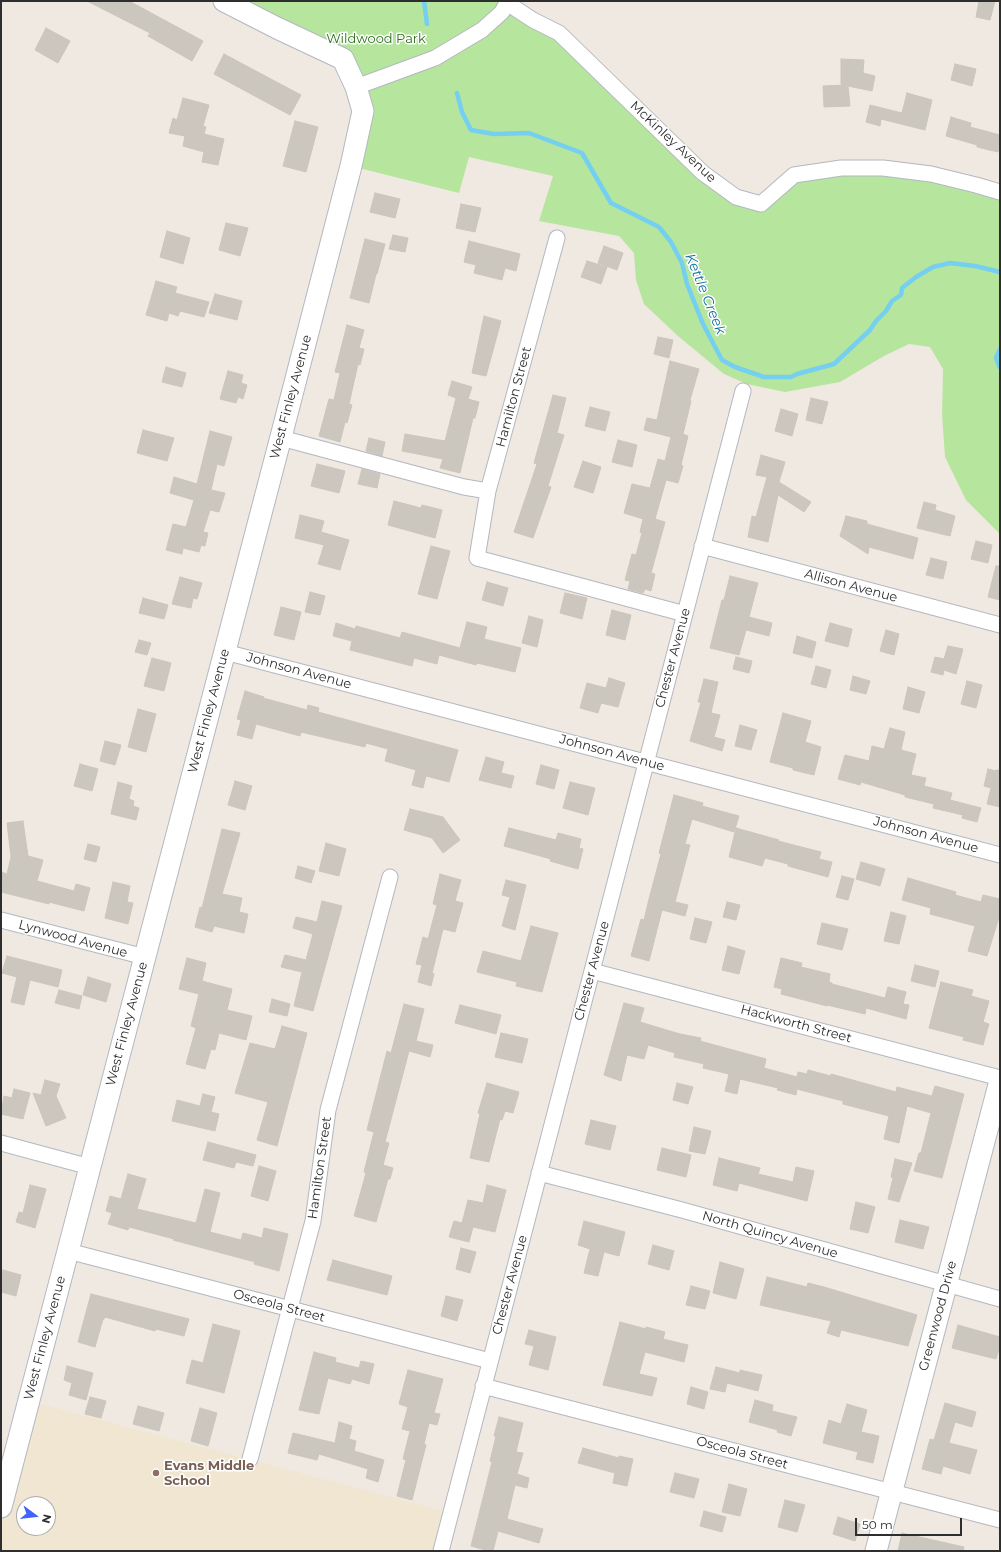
<!DOCTYPE html>
<style>
body{margin:0}
#map{position:relative;width:1001px;height:1552px;overflow:hidden;background:#efe9e1;font-family:Montserrat,sans-serif}
canvas{display:block}
.frame{position:absolute;inset:0;border:2px solid #2e2e2e;pointer-events:none}
.north{position:absolute;left:16px;top:1496px;width:40px;height:40px;box-sizing:border-box;background:#fff;border:1px solid #ababab;border-radius:50%;rotate:105deg;font-size:11px;font-weight:700;line-height:16px;text-align:center;color:#2e2e2e}
.north::after{content:'';display:block;margin:auto;width:14px;height:18px;background:#4264fb;clip-path:polygon(50% 0,100% 100%,50% 72%,0 100%)}
.scale{position:absolute;left:855px;top:1518px;width:107px;height:18px;box-sizing:border-box;border:2px solid #2e2e2e;border-top:0;padding-left:5px;font-size:12px;line-height:14px;white-space:nowrap;color:#2e2e2e;-webkit-text-stroke:3px #fff;paint-order:stroke}
</style>
<div id="map">
<canvas width="1001" height="1552"></canvas>
<div class="frame"></div>
<div class="north">N</div>
<div class="scale">50 m</div>
</div>
<script>
const ctx = document.querySelector('canvas').getContext('2d');
ctx.lineJoin = 'round';
function paint(path, color) {
  ctx.fillStyle = color;
  ctx.fill(path, 'evenodd');
}
function shape(rows) {
  const path = new Path2D();
  for (const r of rows) {
    path.moveTo(r[0], r[1]);
    for (let i = 2; i < r.length; i += 2) path.lineTo(r[i], r[i + 1]);
  }
  return path;
}
function trace(path, color, width, dash) {
  ctx.strokeStyle = color;
  ctx.lineWidth = width;
  ctx.lineCap = dash ? 'butt' : 'round';
  ctx.setLineDash(dash || []);
  ctx.stroke(path);
}
function write(font, color, halo, rows, align = 'center') {
  ctx.font = font + ' Montserrat,sans-serif';
  ctx.lineWidth = 3;
  ctx.setLineDash([]);
  ctx.textBaseline = 'middle';
  ctx.strokeStyle = halo;
  ctx.fillStyle = color;
  for (const [text, x, y, turn = 0] of rows) {
    ctx.save();
    ctx.translate(x, y);
    ctx.rotate((+turn || 0) * Math.PI / 180);
    ctx.textAlign = isNaN(turn) ? turn : align;
    if (halo) ctx.strokeText(text, 0, 0);
    ctx.fillText(text, 0, 0);
    ctx.restore();
  }
}
paint(shape([
 [29,1401,451,1513,441,1551,1,1551,1,1507],
 [24,1504,48,1504,48,1528,24,1528]
]), '#f0e6d1');
paint(shape([
 [241,1,508,1,533,20,703,173,761,204,794,175,883,168,1000,192,1000,534,966,500,945,457,942,414,943,369,930,347,909,344,884,356,840,382,785,392,747,384,724,374,678,336,644,304,636,280,634,253,619,236,539,221,553,176,469,157,459,193,351,166,359,136,343,59]
]), '#b6e59e');
trace(shape([
 [424,1,427,24],
 [457,93,462,112,471,130,494,134,529,133,582,153,611,203,659,227,671,242,682,263,687,284,703,324,722,360,735,367,764,377,791,377,797,374,834,364,870,330,876,321,886,311,892,301,901,295,902,288,916,277,933,267,950,263,975,266,1000,272],
 [1000,349,996,358,1000,368]
]), '#75cff0', 4.5);
const building = shape([
 [87,1,129,1,203,41,192,61,148,36,150,33,87,1],
 [979,1,995,1,990,20,976,17,979,1],
 [46,28,70,41,58,63,35,50,46,28],
 [224,54,301,95,290,115,214,74,224,54],
 [841,59,864,60,863,73,875,76,872,91,848,86,850,106,824,107,823,86,845,85,841,84,841,59],
 [955,64,976,69,972,86,951,80,955,64],
 [907,93,932,100,925,130,881,119,880,126,866,122,870,105,902,113,907,93],
 [183,98,209,105,203,126,206,127,204,134,224,139,218,165,202,162,204,152,183,146,185,136,169,133,173,118,177,120,183,98],
 [951,117,971,123,970,127,1000,135,998,152,977,147,977,145,946,136,951,117],
 [295,121,318,127,306,172,283,166,295,121],
 [375,193,400,199,395,218,370,212,375,193],
 [461,204,481,208,475,232,456,228,461,204],
 [226,223,248,228,240,256,219,250,226,223],
 [167,231,190,238,183,264,160,257,167,231],
 [393,235,408,238,405,252,389,249,393,235],
 [365,239,385,244,377,274,376,274,369,303,350,298,365,239],
 [469,241,520,254,516,271,505,268,502,280,474,273,476,265,464,262,469,241],
 [604,246,623,253,617,270,598,263,604,246],
 [587,261,607,267,601,284,581,277,587,261],
 [156,281,177,287,175,293,209,302,204,317,180,311,178,316,169,313,167,321,146,315,156,281],
 [215,294,242,301,237,320,209,313,215,294],
 [484,316,501,321,486,376,472,373,484,316],
 [347,325,364,330,359,348,364,349,360,365,358,364,349,404,352,405,347,423,345,422,340,442,319,436,329,399,334,400,340,373,335,372,347,325],
 [658,337,673,340,669,358,654,354,658,337],
 [670,361,699,369,690,400,691,401,683,434,688,436,681,465,683,466,678,483,666,480,655,519,665,522,651,573,655,574,651,591,645,589,643,593,628,589,630,581,625,580,632,554,636,555,642,533,640,532,643,519,624,513,632,484,650,488,658,459,665,461,671,437,644,430,647,418,657,420,670,361],
 [166,367,186,373,182,387,162,382,166,367],
 [228,371,243,375,241,383,247,385,243,399,238,397,236,403,220,399,228,371],
 [452,381,472,387,468,399,479,402,475,418,473,418,460,473,440,468,443,459,402,451,405,434,445,441,456,398,448,395,452,381],
 [553,395,566,398,557,433,564,435,548,486,551,487,533,538,514,532,537,464,534,463,553,395],
 [811,398,828,402,822,424,806,420,811,398],
 [590,407,610,412,605,431,585,426,590,407],
 [781,409,798,414,792,436,775,431,781,409],
 [143,430,174,438,167,461,137,453,143,430],
 [210,431,232,437,224,466,217,464,211,490,225,493,219,512,210,510,203,532,208,533,205,546,201,545,199,552,183,548,182,554,166,550,173,524,186,527,194,500,170,493,174,477,197,484,210,431],
 [369,438,385,442,382,456,366,451,369,438],
 [618,440,637,445,632,467,612,462,618,440],
 [761,455,785,462,779,482,811,502,804,512,778,495,768,542,748,537,752,516,756,517,767,477,756,475,761,455],
 [583,461,601,467,593,493,574,487,583,461],
 [317,464,345,471,339,493,311,486,317,464],
 [362,469,380,474,377,488,358,484,362,469],
 [394,501,421,508,422,505,442,510,435,538,388,525,394,501],
 [924,502,936,505,935,510,955,516,950,536,917,528,924,502],
 [300,515,324,521,321,532,349,540,340,570,318,564,324,545,295,538,300,515],
 [846,516,867,521,867,524,918,538,913,559,869,547,868,554,840,536,846,516],
 [976,541,992,545,988,563,971,559,976,541],
 [431,546,450,551,437,599,418,594,431,546],
 [931,558,947,562,943,579,926,575,931,558],
 [996,566,1000,566,1000,600,988,597,996,566],
 [730,576,758,583,749,617,772,623,769,636,746,630,739,655,710,648,722,600,724,600,730,576],
 [180,577,202,583,197,599,193,598,191,608,172,604,180,577],
 [487,582,508,588,503,606,482,600,487,582],
 [310,592,325,596,320,615,305,612,310,592],
 [565,593,587,598,582,619,560,613,565,593],
 [143,598,168,605,164,619,139,613,143,598],
 [281,607,301,612,294,640,274,635,281,607],
 [612,610,631,615,625,640,606,635,612,610],
 [529,616,543,620,537,647,522,643,529,616],
 [467,622,487,627,484,639,521,648,515,672,477,663,476,665,439,655,437,664,414,658,412,666,350,650,352,641,333,636,336,623,355,629,356,626,400,638,402,632,460,648,467,622],
 [830,623,852,629,848,647,825,641,830,623],
 [886,630,899,634,894,655,880,651,886,630],
 [797,636,816,642,812,658,793,653,797,636],
 [139,640,151,643,147,655,135,652,139,640],
 [948,646,963,649,956,674,944,670,943,675,931,672,935,657,944,659,948,646],
 [736,657,752,661,749,673,733,669,736,657],
 [152,658,171,663,164,691,144,686,152,658],
 [816,666,831,670,826,688,811,684,816,666],
 [853,676,870,681,866,694,850,690,853,676],
 [609,678,625,683,618,707,601,703,598,713,580,708,587,683,606,688,609,678],
 [704,679,718,682,711,713,720,715,714,737,725,740,722,751,690,741,701,702,698,702,704,679],
 [967,681,982,685,976,708,961,704,967,681],
 [908,687,925,692,919,713,903,709,908,687],
 [245,691,264,697,263,698,307,710,308,705,319,708,318,712,458,750,449,782,426,776,423,788,412,785,416,770,385,761,388,749,366,743,365,747,301,732,300,736,256,724,252,739,237,735,241,720,237,719,245,691],
 [138,709,156,714,146,752,128,747,138,709],
 [783,713,811,721,805,742,821,747,814,775,793,770,793,768,770,762,783,713],
 [740,725,757,730,751,750,735,746,740,725],
 [890,728,905,732,901,750,916,754,911,775,926,778,924,786,952,793,950,800,981,808,977,822,962,818,963,815,933,808,934,804,905,797,905,795,861,782,860,785,838,779,845,755,869,761,872,746,884,749,890,728],
 [105,741,121,745,115,765,100,761,105,741],
 [486,757,504,762,501,773,514,776,511,788,479,780,486,757],
 [80,764,98,769,92,791,74,786,80,764],
 [541,765,559,770,554,789,536,784,541,765],
 [988,769,996,771,996,770,1000,770,1000,807,987,804,991,788,984,786,988,769],
 [235,781,252,786,245,810,228,805,235,781],
 [118,782,132,786,129,799,134,801,133,806,139,808,136,820,111,814,118,782],
 [570,782,595,788,588,815,563,808,570,782],
 [674,795,703,803,702,806,739,816,734,832,692,819,685,844,690,845,675,902,688,905,685,916,662,910,649,961,631,956,641,919,644,920,649,899,661,854,659,853,674,795],
 [410,809,443,817,460,840,443,853,432,838,404,830,410,809],
 [23,821,28,856,43,860,37,881,74,891,76,884,90,888,84,911,49,902,49,904,1,892,1,872,7,874,11,857,7,823,23,821],
 [509,828,556,840,558,833,581,839,579,848,583,849,578,869,550,861,551,859,504,846,509,828],
 [736,828,779,840,778,841,821,852,819,859,832,862,828,877,788,866,788,864,765,858,762,866,729,857,736,828],
 [222,829,240,833,222,894,242,898,239,912,248,914,244,933,214,926,212,932,195,927,200,907,202,908,222,829],
 [326,843,346,849,339,876,319,871,326,843],
 [88,844,100,847,96,862,84,859,88,844],
 [861,862,885,869,880,886,856,879,861,862],
 [298,866,315,871,311,883,295,878,298,866],
 [440,874,461,880,455,901,463,903,455,932,443,929,432,973,434,974,431,986,418,982,422,965,416,964,423,937,428,939,437,905,433,904,440,874],
 [842,876,854,879,848,900,836,897,842,876],
 [908,878,956,892,955,895,981,902,983,895,1000,899,1000,914,987,956,968,951,975,926,930,914,931,908,902,900,908,878],
 [506,880,526,885,515,930,502,926,510,897,502,895,506,880],
 [113,882,130,886,127,902,133,903,128,924,105,918,113,882],
 [322,901,342,906,313,1011,294,1006,302,972,281,967,285,955,306,960,313,934,293,928,296,917,317,922,322,901],
 [727,902,740,905,736,920,723,917,727,902],
 [891,912,906,916,899,944,884,941,891,912],
 [695,918,712,922,706,943,690,939,695,918],
 [822,923,848,929,842,950,817,944,822,923],
 [531,926,558,933,542,992,516,986,517,982,477,972,483,951,521,961,531,926],
 [728,946,745,951,739,974,722,970,728,946],
 [7,956,62,970,58,987,30,980,24,1005,11,1002,17,977,2,973,7,956],
 [187,958,206,963,202,981,232,989,227,1010,252,1016,246,1040,219,1033,215,1050,211,1049,205,1069,186,1064,196,1028,191,1026,199,994,179,989,187,958],
 [781,958,802,963,801,967,830,974,829,982,832,983,832,984,885,998,888,987,906,992,903,1004,909,1005,906,1019,866,1008,865,1014,827,1005,827,1006,781,994,782,989,774,987,781,958],
 [915,965,939,971,935,987,911,981,915,965],
 [88,977,111,984,106,1002,83,995,88,977],
 [941,982,973,990,971,996,989,1001,983,1022,989,1024,983,1045,963,1040,964,1037,929,1028,941,982],
 [59,990,82,996,79,1009,55,1003,59,990],
 [272,999,290,1004,287,1016,269,1012,272,999],
 [624,1003,644,1008,640,1022,680,1034,701,1038,700,1041,766,1059,764,1068,797,1077,798,1072,807,1074,808,1070,831,1076,831,1074,896,1092,897,1087,932,1096,935,1086,964,1094,942,1178,914,1171,919,1153,921,1153,931,1113,907,1106,899,1143,884,1139,889,1116,843,1104,843,1101,797,1089,796,1095,777,1090,778,1088,740,1079,737,1094,725,1091,729,1074,703,1068,704,1064,674,1057,675,1053,648,1045,644,1059,627,1055,621,1081,604,1075,624,1003],
 [404,1004,424,1009,416,1041,433,1045,430,1057,409,1051,385,1142,389,1143,383,1165,393,1168,390,1179,388,1179,376,1222,354,1216,366,1173,364,1172,374,1132,367,1130,387,1051,391,1053,404,1004],
 [460,1005,501,1015,496,1034,455,1023,460,1005],
 [282,1026,307,1033,277,1146,257,1140,268,1102,235,1093,250,1043,275,1049,282,1026],
 [501,1033,528,1039,522,1063,495,1057,501,1033],
 [45,1080,60,1084,56,1096,66,1118,46,1126,33,1093,41,1095,45,1080],
 [487,1083,519,1092,513,1113,505,1111,502,1120,500,1119,489,1162,470,1158,480,1114,478,1113,487,1083],
 [677,1083,693,1087,688,1104,673,1100,677,1083],
 [14,1089,30,1093,23,1119,1,1114,4,1096,12,1098,14,1089],
 [203,1094,215,1097,211,1112,219,1114,215,1131,172,1121,177,1100,200,1106,203,1094],
 [591,1120,616,1126,610,1150,585,1144,591,1120],
 [694,1127,711,1131,705,1154,689,1151,694,1127],
 [208,1142,256,1155,253,1166,236,1162,234,1168,203,1160,208,1142],
 [662,1148,691,1155,686,1177,657,1170,662,1148],
 [719,1158,760,1168,758,1174,793,1182,796,1167,814,1171,807,1201,739,1183,737,1191,713,1185,719,1158],
 [895,1159,912,1163,899,1202,888,1199,893,1178,891,1177,895,1159],
 [259,1166,276,1171,268,1201,251,1196,259,1166],
 [128,1174,146,1179,137,1209,196,1223,205,1189,220,1193,210,1232,241,1240,243,1233,262,1238,264,1228,288,1234,279,1271,254,1264,255,1262,173,1240,174,1239,129,1227,128,1230,108,1224,112,1213,106,1211,110,1196,121,1199,128,1174],
 [30,1185,46,1189,35,1228,16,1222,19,1212,23,1213,30,1185],
 [487,1185,506,1190,495,1232,473,1227,469,1242,449,1237,454,1221,462,1223,468,1200,483,1203,487,1185],
 [856,1202,875,1207,868,1233,850,1229,856,1202],
 [900,1220,929,1227,923,1249,895,1242,900,1220],
 [584,1221,625,1232,619,1256,604,1252,598,1276,584,1273,590,1249,578,1245,584,1221],
 [653,1245,674,1251,669,1270,648,1264,653,1245],
 [461,1248,476,1252,470,1273,456,1269,461,1248],
 [333,1260,392,1276,387,1295,327,1280,333,1260],
 [720,1262,744,1269,736,1299,713,1293,720,1262],
 [3,1270,21,1275,16,1296,1,1292,1,1278,3,1270],
 [767,1277,807,1287,808,1283,824,1287,917,1315,908,1346,841,1330,839,1337,827,1333,831,1321,760,1305,767,1277],
 [691,1286,710,1291,705,1309,686,1305,691,1286],
 [91,1294,189,1319,184,1336,156,1329,155,1331,105,1317,104,1319,103,1319,95,1347,78,1342,91,1294],
 [446,1296,463,1300,457,1321,441,1316,446,1296],
 [620,1322,646,1329,646,1327,665,1332,663,1339,688,1345,684,1362,645,1352,639,1374,657,1378,652,1396,603,1385,620,1322],
 [213,1324,240,1331,224,1393,186,1383,192,1360,203,1363,213,1324],
 [958,1325,1000,1337,1000,1345,996,1359,952,1348,958,1325],
 [529,1330,556,1337,548,1370,529,1365,534,1346,525,1344,529,1330],
 [314,1352,336,1358,335,1362,359,1368,361,1361,374,1364,369,1384,352,1379,350,1384,328,1378,319,1414,299,1410,314,1352],
 [67,1366,93,1373,86,1400,69,1395,72,1383,64,1380,67,1366],
 [716,1367,740,1373,740,1370,762,1375,758,1391,727,1383,725,1392,710,1389,716,1367],
 [408,1370,443,1379,434,1413,440,1414,437,1425,429,1423,424,1444,426,1445,412,1500,397,1496,406,1460,403,1459,410,1431,402,1429,408,1407,399,1404,408,1370],
 [691,1387,708,1392,704,1409,687,1404,691,1387],
 [90,1397,106,1401,101,1418,85,1414,90,1397],
 [755,1400,773,1405,772,1411,797,1417,791,1436,777,1432,778,1430,749,1422,755,1400],
 [945,1403,976,1412,972,1427,955,1422,949,1443,977,1450,970,1474,943,1466,941,1474,922,1469,930,1439,934,1440,945,1403],
 [847,1404,867,1410,861,1432,879,1436,873,1463,856,1459,858,1452,823,1443,829,1420,841,1424,847,1404],
 [138,1406,164,1413,159,1431,133,1424,138,1406],
 [200,1408,217,1413,208,1446,191,1441,200,1408],
 [499,1417,523,1423,516,1452,523,1453,517,1474,529,1478,527,1488,515,1485,507,1519,543,1529,539,1543,498,1531,493,1551,489,1551,471,1546,492,1462,490,1461,496,1436,494,1436,499,1417],
 [339,1422,352,1426,349,1439,356,1441,354,1451,384,1460,378,1482,366,1478,368,1469,319,1454,317,1460,288,1453,293,1433,335,1443,339,1422],
 [583,1448,619,1458,619,1456,633,1459,627,1486,613,1483,615,1473,578,1463,583,1448],
 [675,1473,699,1479,694,1498,670,1492,675,1473],
 [729,1484,747,1489,740,1516,722,1512,729,1484],
 [785,1500,805,1505,797,1532,778,1527,785,1500],
 [704,1511,726,1517,722,1532,700,1526,704,1511],
 [838,1517,860,1524,855,1541,833,1534,838,1517],
 [902,1533,964,1547,963,1551,898,1551,902,1533]
]);
paint(building, '#cbc7bf');
trace(building, '#cbc5ba', 1);
const street = shape([
 [507,3,533,20,559,33,703,173,736,197,761,204,794,175,841,168,883,168,931,174,976,185,1000,192],
 [356,87,435,58,482,30,502,12,508,1],
 [557,238,488,491,477,558,685,614],
 [281,438,464,487,488,491],
 [702,546,1000,625],
 [225,652,1000,855],
 [1,920,145,957],
 [592,971,1000,1078],
 [1,1143,90,1167],
 [539,1173,682,1210,1000,1299],
 [68,1251,490,1361],
 [483,1386,1000,1520],
 [250,1459,313,1221,328,1110,390,877],
 [441,1551,743,391]
]);
const secondary = shape([
 [1,1507,282,433,351,166,363,111,356,87,343,59,277,28,224,1],
 [876,1551,1000,1081]
]);
trace(street, '#b4b7c1', 17);
trace(secondary, '#b4b7c1', 23);
trace(street, '#fff', 15);
trace(secondary, '#fff', 21);
for (const [x, y, r, color] of [
 [156,1473,4,"#8d6e63"]
]) {
  const dot = new Path2D();
  dot.arc(x, y, r, 0, 2 * Math.PI);
  ctx.fillStyle = color;
  ctx.fill(dot);
  trace(dot, '#fff', 1.5);
}
write('13px', '#2c6e1b', '#fff', [
 ["Wildwood Park",376,39]
]);
write('13px', '#2e2e2e', '#fff', [
 ["McKinley Avenue",673,142,43],
 ["West Finley Avenue",291,397,-75],
 ["Hamilton Street",514,397,-75],
 ["Allison Avenue",851,586,15],
 ["Chester Avenue",673,658,-75],
 ["Johnson Avenue",299,671,15],
 ["West Finley Avenue",209,711,-75],
 ["Johnson Avenue",612,753,15],
 ["Johnson Avenue",926,835,15],
 ["Lynwood Avenue",73,939,15],
 ["Chester Avenue",592,971,-75],
 ["West Finley Avenue",127,1024,-75],
 ["Hackworth Street",796,1024,15],
 ["Hamilton Street",320,1168,-82],
 ["North Quincy Avenue",770,1235,16],
 ["Chester Avenue",510,1285,-75],
 ["Osceola Street",279,1306,15],
 ["Greenwood Drive",938,1316,-75],
 ["West Finley Avenue",45,1338,-75],
 ["Osceola Street",742,1453,15]
]);
write('bold 13px', '#785e54', '#fff', [
 ["Evans Middle",164,1466],
 ["School",164,1481]
], 'left');
write('italic 14px', '#0d6fa3', '#fff', [
 ["Kettle Creek",705,294,68]
]);
</script>
